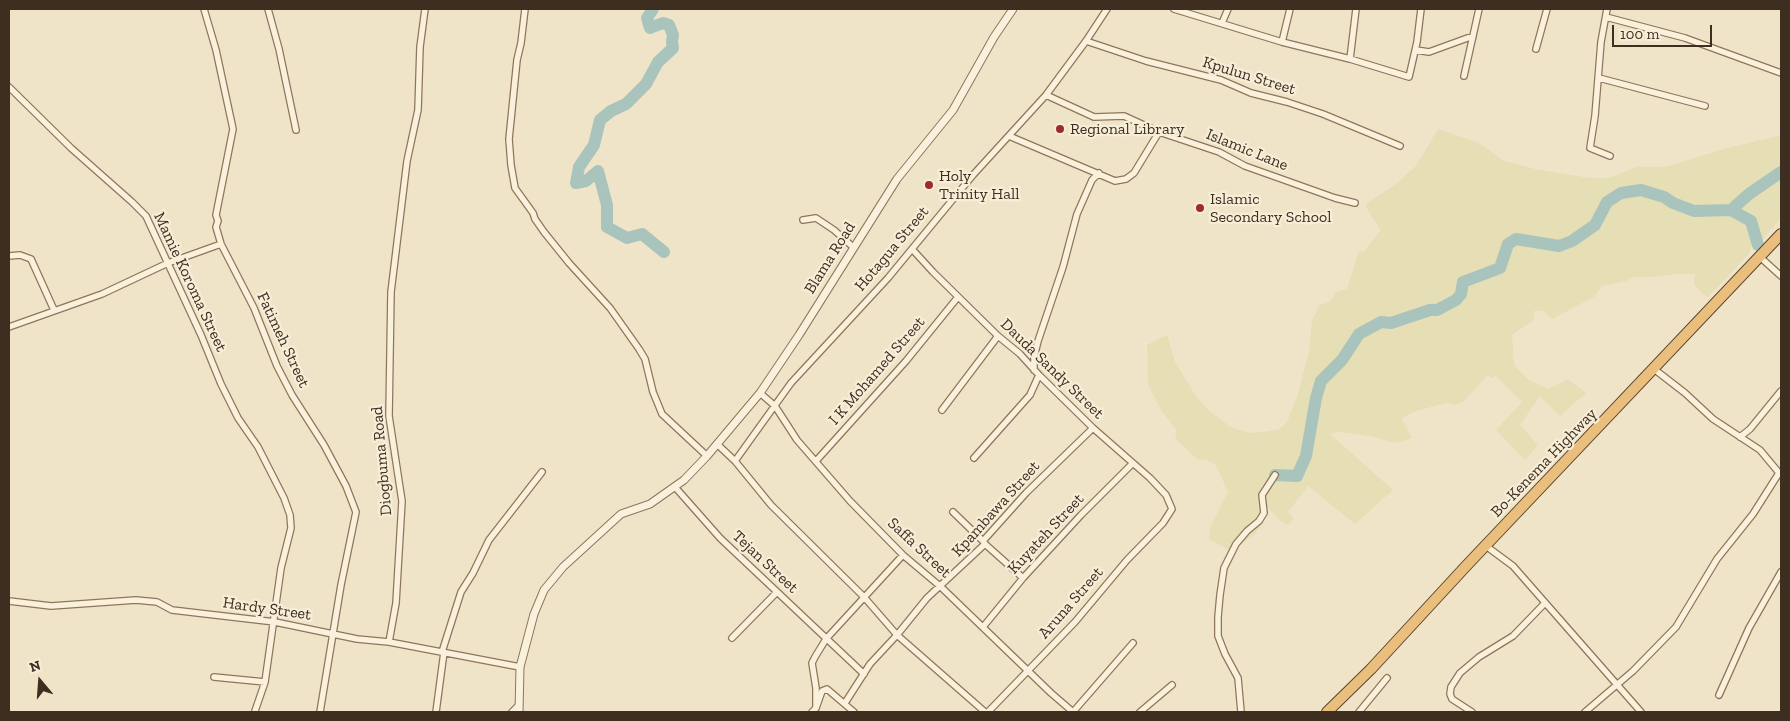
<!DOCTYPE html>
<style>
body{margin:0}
#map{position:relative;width:1790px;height:721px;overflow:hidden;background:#f0e4c8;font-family:"Zilla Slab",serif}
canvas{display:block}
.frame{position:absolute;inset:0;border:10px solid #3d2e20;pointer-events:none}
.north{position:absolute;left:15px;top:656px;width:50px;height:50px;-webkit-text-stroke:4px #f7eed8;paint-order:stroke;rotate:342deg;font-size:14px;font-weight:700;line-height:20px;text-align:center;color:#3d2e20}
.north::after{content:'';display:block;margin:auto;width:18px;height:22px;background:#3d2e20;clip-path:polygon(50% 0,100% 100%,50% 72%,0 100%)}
.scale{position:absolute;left:1612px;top:25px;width:100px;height:22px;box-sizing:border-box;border:2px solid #3d2e20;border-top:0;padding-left:6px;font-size:15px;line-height:18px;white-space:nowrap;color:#3d2e20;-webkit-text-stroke:4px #f7eed8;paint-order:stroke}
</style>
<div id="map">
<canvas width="1790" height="721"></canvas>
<div class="frame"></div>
<div class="north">N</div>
<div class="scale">100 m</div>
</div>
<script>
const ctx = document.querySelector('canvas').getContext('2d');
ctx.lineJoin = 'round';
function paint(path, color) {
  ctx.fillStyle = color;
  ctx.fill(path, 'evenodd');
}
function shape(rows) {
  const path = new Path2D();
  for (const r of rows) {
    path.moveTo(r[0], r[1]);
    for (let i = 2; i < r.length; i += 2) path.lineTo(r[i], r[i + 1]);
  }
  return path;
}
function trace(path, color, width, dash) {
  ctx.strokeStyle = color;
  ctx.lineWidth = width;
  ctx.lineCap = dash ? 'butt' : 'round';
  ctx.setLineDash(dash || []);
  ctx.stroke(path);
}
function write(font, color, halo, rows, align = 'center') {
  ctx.font = font + ' "Zilla Slab",serif';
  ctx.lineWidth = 4.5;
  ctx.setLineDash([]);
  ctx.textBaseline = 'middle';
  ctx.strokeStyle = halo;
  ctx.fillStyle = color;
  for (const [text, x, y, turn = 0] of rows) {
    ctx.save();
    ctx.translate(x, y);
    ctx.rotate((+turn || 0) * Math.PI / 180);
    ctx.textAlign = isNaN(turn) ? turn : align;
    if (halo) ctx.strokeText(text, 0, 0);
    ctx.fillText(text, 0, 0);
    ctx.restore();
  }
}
paint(shape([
 [1438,129,1479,143,1504,161,1535,169,1590,178,1608,178,1637,167,1665,167,1728,148,1781,135,1781,218,1758,245,1753,242,1749,254,1708,297,1702,293,1694,284,1695,274,1678,274,1654,277,1634,277,1626,281,1602,286,1594,297,1552,319,1543,311,1534,311,1534,320,1512,335,1514,365,1529,380,1548,389,1568,379,1586,393,1560,416,1540,396,1520,425,1538,445,1525,460,1496,430,1522,402,1496,376,1492,378,1488,375,1463,402,1455,405,1446,403,1416,411,1401,418,1412,438,1395,443,1374,437,1341,432,1330,434,1393,490,1355,524,1308,486,1288,512,1294,518,1288,525,1280,521,1266,505,1263,523,1253,536,1231,551,1209,539,1210,528,1228,492,1216,465,1207,460,1197,459,1175,438,1177,431,1162,411,1148,385,1147,345,1167,335,1175,362,1196,396,1209,411,1231,427,1248,433,1263,432,1279,429,1287,422,1297,397,1309,352,1312,320,1320,305,1330,302,1336,292,1347,289,1359,251,1364,251,1381,230,1367,209,1366,204,1397,183,1416,166]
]), '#e6deb5');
trace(shape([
 [653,9,647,18,650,28,663,23,669,25,673,35,672,42,673,48,658,62,646,84,626,104,611,111,600,120,594,145,579,167,576,183,586,181,598,171,607,205,607,227,627,238,642,234,664,252],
 [1731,210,1749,194,1781,172],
 [1275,475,1297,476,1306,456,1316,398,1321,381,1342,360,1359,334,1381,322,1391,323,1430,310,1437,310,1456,300,1461,294,1463,282,1500,268,1508,244,1516,239,1559,246,1572,241,1595,225,1607,202,1621,193,1641,190,1664,197,1673,203,1694,211,1731,210,1751,221,1758,245]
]), '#a9c4bc', 12);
const minor = shape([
 [204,9,216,50,233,129,216,215,218,221,216,227,221,244,254,308,277,366,292,395,324,445,346,486,356,512,341,585,320,712],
 [268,9,279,49,296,130],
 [525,9,521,43,517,60,509,139,511,165,515,188,533,213,535,219,544,232,569,263,610,308,639,349,645,359,653,392,662,414,707,456],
 [1174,9,1282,42,1350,59,1409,77,1417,42,1421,9],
 [1607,9,1601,42,1595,116,1590,148,1610,156],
 [1606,17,1685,38,1781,73],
 [1222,23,1228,9],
 [1086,41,1146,61,1221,80,1251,93,1287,102,1323,114,1400,146],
 [1282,42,1290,9],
 [1536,49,1547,9],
 [1416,50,1429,52,1473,36],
 [1350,59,1356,9],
 [1464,76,1479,9],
 [1599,78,1705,106],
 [9,87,71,148,132,202,146,216,201,335,221,384,238,418,258,447,284,498,290,515,291,528,281,568,265,682,255,711],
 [1046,95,1094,117,1124,116,1159,132,1219,152,1245,166,1335,198,1355,203],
 [1009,136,1115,181,1126,179,1134,173,1159,132],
 [803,220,816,218,834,230,853,247],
 [912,249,933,272,998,336,1020,354,1039,375,1093,428,1150,478,1166,495,1172,509,1163,523,1127,560,1075,622,988,712],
 [9,256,20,255,31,259,54,310],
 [1760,257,1781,276],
 [9,327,102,294,168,263,221,244],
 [1654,369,1685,393,1713,419,1760,450,1780,474],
 [1034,370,1034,357,1038,341,1063,267,1077,214,1092,180,1099,173],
 [760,393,775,406,797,440,850,501,903,555,941,587,1051,693,1073,712],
 [942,410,998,336],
 [1740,437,1750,429,1781,391],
 [717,444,735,461,771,505,864,597,897,635,985,712],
 [974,458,1030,395,1039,375],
 [735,461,791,383,888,278,973,175,1046,95,1086,41,1107,9],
 [816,461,906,361,958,297],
 [675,487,720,538,864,674],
 [953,512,983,541],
 [985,544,1023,578],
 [1486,546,1513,566,1641,712],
 [9,601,51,606,136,600,157,602,172,610,275,622,357,639,389,642,520,667],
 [983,627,1023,578,1081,515,1133,463],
 [732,638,777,592],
 [389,642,396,603,402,501,389,416,391,292,407,161,418,110,420,47,425,9],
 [442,652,461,592,473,573,489,540,542,472],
 [214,677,265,682],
 [1719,695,1749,628,1781,572],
 [845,703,870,664,897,635,927,598,985,544,983,541,1026,493,1093,428],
 [816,708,816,688,812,663,815,657,826,639,903,555],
 [436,712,444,652],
 [512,712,519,705],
 [812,712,816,708,822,691,827,689,854,712],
 [1073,712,1133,643],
 [1140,712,1172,685],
 [1241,712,1238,678,1225,654,1218,636,1218,617,1220,595,1224,568,1236,544,1247,531,1259,521,1264,513,1262,495,1275,475],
 [1359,712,1387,678],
 [1472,712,1452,699,1450,694,1451,687,1460,673,1479,657,1513,636,1545,603],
 [1585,712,1633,671,1676,627,1717,559,1753,514,1779,473]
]);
const tertiary = shape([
 [519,712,520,667,534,614,544,590,563,567,621,514,650,504,684,480,707,456,760,393,799,335,897,179,953,110,994,37,1013,9]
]);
const trunk = shape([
 [1327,712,1371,669,1467,565,1781,234]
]);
trace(minor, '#8d765c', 8);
trace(tertiary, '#8d765c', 9);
trace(trunk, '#5b4430', 12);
trace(minor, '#faf1dc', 5.5);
trace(tertiary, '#faf1dc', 7);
trace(trunk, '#eabe7c', 10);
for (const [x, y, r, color] of [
 [1060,129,5,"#9e2a2b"],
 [929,185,5,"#9e2a2b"],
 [1200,208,5,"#9e2a2b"]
]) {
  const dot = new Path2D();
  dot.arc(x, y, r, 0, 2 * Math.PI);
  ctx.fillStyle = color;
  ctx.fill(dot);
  trace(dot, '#f7eed8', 2);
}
write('16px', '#3d2e20', '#f7eed8', [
 ["Kpulun Street",1249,76,17],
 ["Islamic Lane",1247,150,22],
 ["Hotagua Street",892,249,-50],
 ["Blama Road",830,258,-58],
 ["Mamie Koroma Street",190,282,65],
 ["Fatimeh Street",283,340,65],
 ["Dauda Sandy Street",1052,369,44],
 ["I K Mohamed Street",877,371,-49],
 ["Diogbuma Road",382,461,-95],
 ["Bo-Kenema Highway",1544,463,-46],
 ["Kpambawa Street",996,509,-48],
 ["Kuyateh Street",1046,534,-47],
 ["Saffa Street",919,548,43],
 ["Tejan Street",765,562,43],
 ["Aruna Street",1071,603,-49],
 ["Hardy Street",267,609,8]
]);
write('16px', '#3d2e20', '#f7eed8', [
 ["Regional Library",1070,129],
 ["Holy",939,176],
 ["Trinity Hall",939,194],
 ["Islamic",1210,199],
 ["Secondary School",1210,217]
], 'left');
</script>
